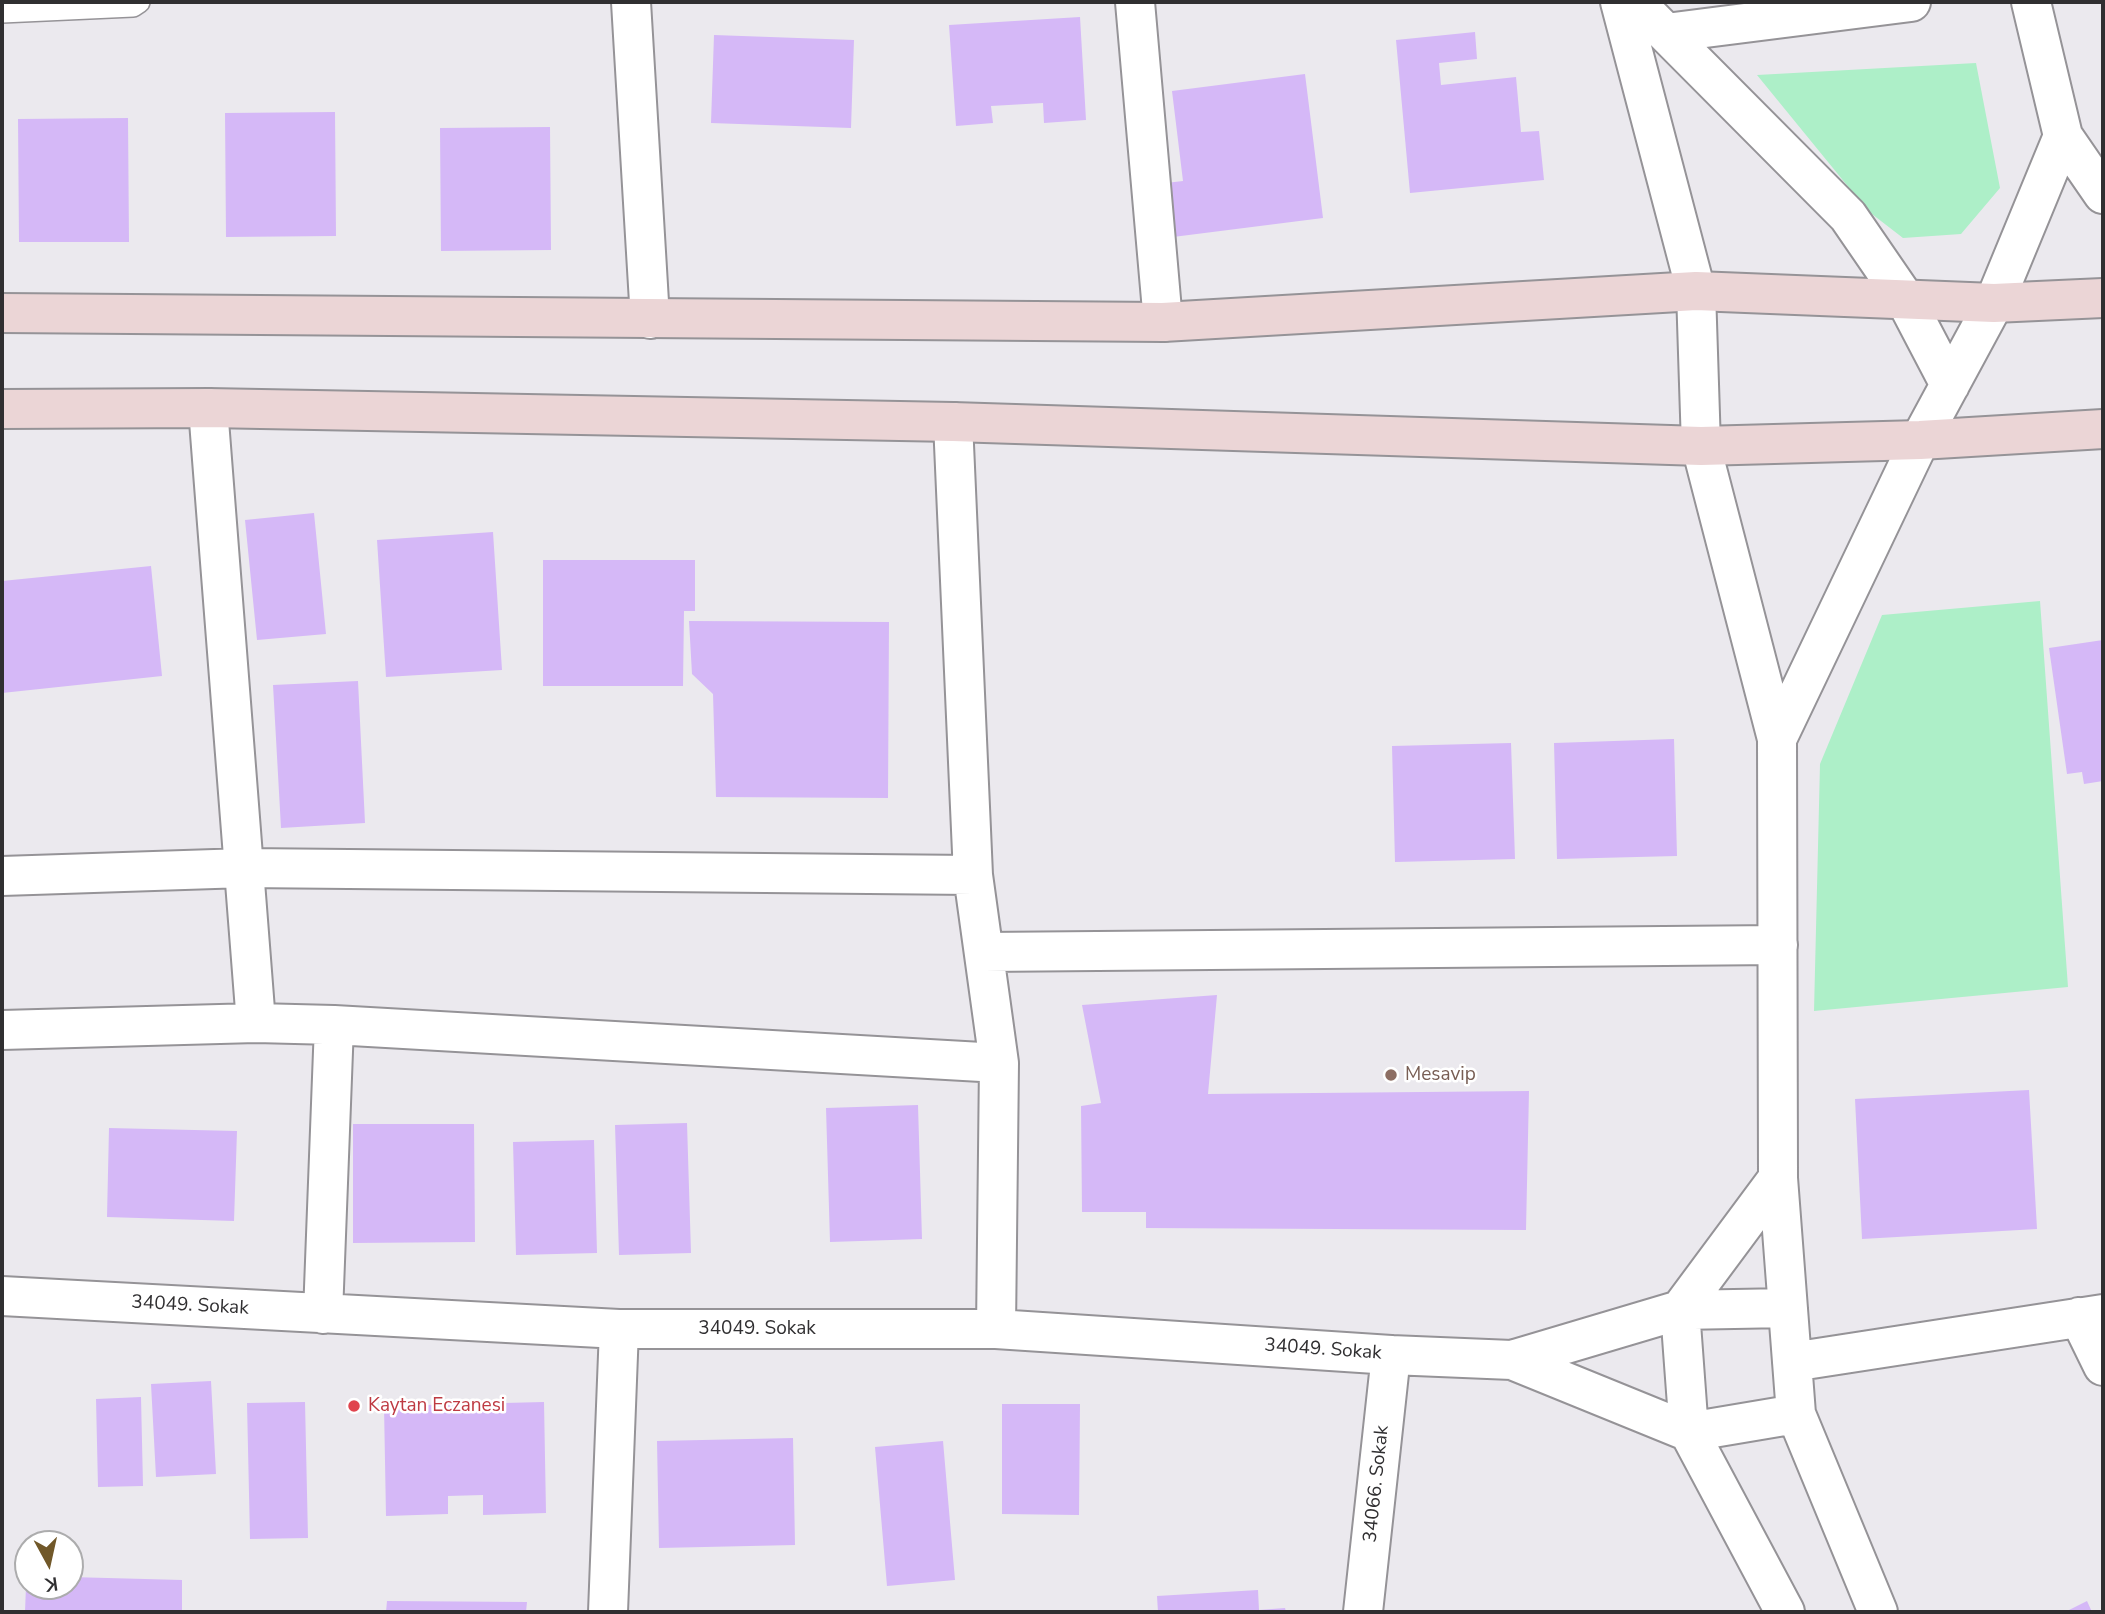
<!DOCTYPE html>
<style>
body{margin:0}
#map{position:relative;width:2105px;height:1614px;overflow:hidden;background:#ebe9ee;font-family:"Nunito Sans",sans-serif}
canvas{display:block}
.frame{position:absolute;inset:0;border:4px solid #302f31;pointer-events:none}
.north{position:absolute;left:14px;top:1530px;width:70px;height:70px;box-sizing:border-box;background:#fff;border:2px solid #acacad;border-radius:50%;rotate:172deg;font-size:19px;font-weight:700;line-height:28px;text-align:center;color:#302f31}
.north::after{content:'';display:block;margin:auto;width:24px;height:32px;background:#715829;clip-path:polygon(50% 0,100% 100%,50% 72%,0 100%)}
</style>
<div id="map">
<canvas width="2105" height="1614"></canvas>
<div class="frame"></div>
<div class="north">K</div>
</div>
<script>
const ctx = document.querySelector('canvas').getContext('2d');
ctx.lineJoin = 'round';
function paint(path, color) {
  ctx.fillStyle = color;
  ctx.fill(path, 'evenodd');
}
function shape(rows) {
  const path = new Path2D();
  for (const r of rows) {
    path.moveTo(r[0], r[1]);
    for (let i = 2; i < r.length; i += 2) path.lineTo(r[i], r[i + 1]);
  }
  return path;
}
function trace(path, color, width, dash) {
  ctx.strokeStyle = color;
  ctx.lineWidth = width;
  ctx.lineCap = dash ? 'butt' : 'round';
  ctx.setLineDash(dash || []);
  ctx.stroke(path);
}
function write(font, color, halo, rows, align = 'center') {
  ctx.font = font + ' "Nunito Sans",sans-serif';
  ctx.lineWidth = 5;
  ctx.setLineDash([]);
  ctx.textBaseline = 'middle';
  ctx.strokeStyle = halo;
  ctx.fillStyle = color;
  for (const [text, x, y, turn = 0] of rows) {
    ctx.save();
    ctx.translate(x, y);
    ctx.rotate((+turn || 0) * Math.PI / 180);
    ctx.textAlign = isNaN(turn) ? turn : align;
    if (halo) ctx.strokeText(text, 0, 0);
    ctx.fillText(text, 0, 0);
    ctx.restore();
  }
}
paint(shape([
 [1976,63,2000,188,1961,234,1903,238,1868,211,1757,75],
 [2040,601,2068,987,1814,1011,1820,764,1882,615]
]), '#adefc8');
paint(shape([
 [1080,17,1086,120,1044,123,1043,103,991,106,993,123,956,126,949,25],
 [1475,32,1477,59,1439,63,1441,85,1516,77,1521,132,1539,131,1544,180,1410,193,1396,40],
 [714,35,854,40,851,128,711,123],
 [1305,74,1323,218,1173,237,1166,183,1183,181,1172,91],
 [335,112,336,236,226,237,225,113],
 [128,118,129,242,19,242,18,119],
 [550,127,551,250,441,251,440,128],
 [314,513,326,634,257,640,245,520],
 [493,532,502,670,386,677,377,540],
 [543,560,695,560,695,611,684,611,683,686,543,686],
 [151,566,162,676,2,693,2,581],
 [689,621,889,622,888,798,716,797,713,694,692,674],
 [2103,640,2103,781,2084,784,2082,772,2067,774,2049,648],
 [358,681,365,823,281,828,273,685],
 [1674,739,1677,856,1557,859,1554,743],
 [1511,743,1515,859,1395,862,1392,746],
 [1217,995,1208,1094,1529,1091,1526,1230,1146,1228,1146,1212,1082,1212,1081,1106,1101,1103,1082,1005],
 [2029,1090,2037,1229,1862,1239,1855,1099],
 [918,1105,922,1239,830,1242,826,1108],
 [687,1123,691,1253,619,1255,615,1125],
 [353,1124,474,1124,475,1242,353,1243],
 [109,1128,237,1131,234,1221,107,1217],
 [594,1140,597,1253,516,1255,513,1142],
 [211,1381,216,1474,156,1477,151,1384],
 [141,1397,143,1486,98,1487,96,1399],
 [305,1402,308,1538,250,1539,247,1403],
 [544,1402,546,1513,483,1515,483,1495,448,1496,448,1514,386,1516,384,1406],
 [1002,1404,1080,1404,1079,1515,1002,1514],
 [793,1438,795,1545,659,1548,657,1441],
 [943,1441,955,1580,887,1586,875,1447],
 [70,1577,182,1580,182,1612,25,1612,26,1586,70,1586],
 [1258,1590,1259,1610,1285,1608,1286,1612,1158,1612,1157,1596],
 [387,1601,527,1602,526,1612,386,1612],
 [2087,1601,2092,1612,2065,1612]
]), '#d5b8f7');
const lane = shape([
 [2,12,133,6,139,2]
]);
const street = shape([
 [631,2,650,319],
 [1135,2,1163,322],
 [1620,2,1696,291,1701,446,1777,739,1778,1178,1796,1414,1878,1612],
 [1635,2,1848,216,1905,299,1950,385],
 [2031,2,2063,136,2103,194],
 [1666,33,1911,2],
 [208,408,256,1023],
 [953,422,973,875,999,1063,996,1329],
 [1777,739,1920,440,1994,303,2063,136],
 [2,876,245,868,973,875],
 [984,952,1778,945],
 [2,1030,256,1023,334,1025,999,1063],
 [1778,1178,1680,1310,1689,1432,1785,1612],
 [2,1296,619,1329,996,1329,1391,1355,1512,1360,1680,1310,1788,1308],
 [323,1314,334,1025],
 [2079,1317,2103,1366],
 [1512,1360,1689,1432,1796,1414],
 [1792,1362,2103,1314],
 [608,1612,619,1329],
 [1363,1612,1391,1355]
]);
const secondary = shape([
 [2,313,1163,322,1696,291,1994,303,2103,298],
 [2,409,208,408,953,422,1701,446,1920,440,2103,429]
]);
trace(lane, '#959397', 24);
trace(street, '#959397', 42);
trace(secondary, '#959397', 42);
trace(lane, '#fff', 21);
trace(street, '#fff', 38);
trace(secondary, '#ebd5d6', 38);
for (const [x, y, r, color] of [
 [1391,1075,7,"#8d6e63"],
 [354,1406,7,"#e0444e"]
]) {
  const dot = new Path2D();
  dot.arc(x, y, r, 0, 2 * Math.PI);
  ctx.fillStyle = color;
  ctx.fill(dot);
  trace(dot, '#fff', 2.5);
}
write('19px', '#785e54', '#fff', [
 ["Mesavip",1405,1075]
], 'left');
write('19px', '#302f31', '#fff', [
 ["34049. Sokak",190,1306,3],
 ["34049. Sokak",757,1329],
 ["34049. Sokak",1323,1350,4],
 ["34066. Sokak",1377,1484,-84]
]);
write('19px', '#be3a42', '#fff', [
 ["Kaytan Eczanesi",368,1406]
], 'left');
</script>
